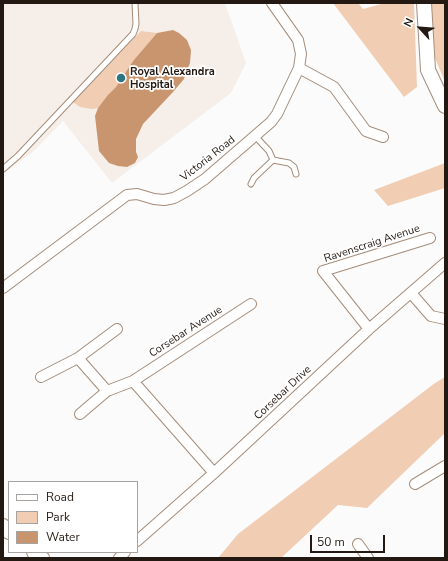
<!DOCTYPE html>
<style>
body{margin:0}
#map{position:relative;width:448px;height:561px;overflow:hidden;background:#fbfbfb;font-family:"Nunito Sans",sans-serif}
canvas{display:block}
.frame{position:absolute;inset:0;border:4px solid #231912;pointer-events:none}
.legend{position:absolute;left:8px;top:481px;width:130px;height:72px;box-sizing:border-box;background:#fff;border:1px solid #a7a3a0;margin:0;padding:5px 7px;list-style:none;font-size:12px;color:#231912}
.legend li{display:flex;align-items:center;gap:8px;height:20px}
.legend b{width:20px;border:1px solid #a7a3a0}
.north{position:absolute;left:400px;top:8px;width:40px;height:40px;-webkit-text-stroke:3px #fff;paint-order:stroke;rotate:296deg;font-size:11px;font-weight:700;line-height:16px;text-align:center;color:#231912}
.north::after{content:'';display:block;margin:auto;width:14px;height:18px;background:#231912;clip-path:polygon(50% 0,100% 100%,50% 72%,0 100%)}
.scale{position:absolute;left:310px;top:535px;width:75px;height:18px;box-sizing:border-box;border:2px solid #231912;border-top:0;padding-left:5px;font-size:12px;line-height:14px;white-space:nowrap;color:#231912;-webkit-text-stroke:3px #fff;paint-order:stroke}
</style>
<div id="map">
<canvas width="448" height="561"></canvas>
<div class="frame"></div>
<ul class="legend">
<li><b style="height:5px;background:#fff"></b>Road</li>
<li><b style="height:11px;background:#f0cdb3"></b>Park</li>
<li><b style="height:11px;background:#c8956e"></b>Water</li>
</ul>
<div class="north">N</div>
<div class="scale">50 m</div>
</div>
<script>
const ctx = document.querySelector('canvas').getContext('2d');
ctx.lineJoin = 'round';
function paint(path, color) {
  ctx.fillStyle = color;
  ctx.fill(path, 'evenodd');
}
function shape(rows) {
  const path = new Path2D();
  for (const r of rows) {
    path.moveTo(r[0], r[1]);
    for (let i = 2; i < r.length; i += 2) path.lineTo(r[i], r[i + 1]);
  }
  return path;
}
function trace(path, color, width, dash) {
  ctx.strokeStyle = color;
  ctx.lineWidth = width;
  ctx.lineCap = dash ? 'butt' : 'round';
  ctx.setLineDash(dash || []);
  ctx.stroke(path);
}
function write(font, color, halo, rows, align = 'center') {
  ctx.font = font + ' "Nunito Sans",sans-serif';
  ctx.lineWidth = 3.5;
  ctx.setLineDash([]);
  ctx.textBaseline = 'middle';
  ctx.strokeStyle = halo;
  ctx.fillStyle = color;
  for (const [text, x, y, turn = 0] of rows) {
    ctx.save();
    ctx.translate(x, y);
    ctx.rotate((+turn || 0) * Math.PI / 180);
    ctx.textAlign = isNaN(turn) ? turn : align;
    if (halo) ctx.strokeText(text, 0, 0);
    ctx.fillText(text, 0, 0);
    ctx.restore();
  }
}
paint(shape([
 [3,3,225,3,246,63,231,93,112,183,63,121,33,152,3,174]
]), '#f6efe9');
paint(shape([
 [333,3,358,3,363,9,385,3,414,3,417,87,404,97],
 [431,3,445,3,445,82,435,58],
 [141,31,157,33,133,61,116,87,98,108,92,109,80,107,73,102],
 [445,163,445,188,388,206,374,190],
 [445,377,445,433,367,508,338,505,281,558,218,558,238,534,435,383]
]), '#f0cdb3');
paint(shape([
 [173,30,179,33,187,40,191,50,190,63,184,79,173,92,143,124,136,139,136,152,138,157,135,163,127,167,118,166,109,163,99,151,95,116,98,108,108,95,116,87,133,61,157,33]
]), '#c8956e');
const lane = shape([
 [255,136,269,151,273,160],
 [3,169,18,156,133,34,135,29,136,24,135,3],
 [251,184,254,178,273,160,289,163,294,167,296,174]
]);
const street = shape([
 [299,68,334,87,366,131,383,137],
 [3,288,127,195,137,194,154,199,164,200,174,198,187,191,205,179,271,122,277,114,299,68,301,54,298,40,272,3],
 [411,293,431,316,445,319],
 [369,329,323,271,430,238],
 [78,358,117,329],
 [41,377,78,358,107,391],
 [80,414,107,391,133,381],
 [214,473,133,381,251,304],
 [415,484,445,466],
 [137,541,214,473,369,329,445,263],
 [358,544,368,558],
 [119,558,125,552]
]);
const secondary = shape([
 [424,3,428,70,445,106],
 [3,526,9,532],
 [34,552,42,558]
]);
trace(lane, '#a58c79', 7);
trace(street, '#a58c79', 12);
trace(secondary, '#a58c79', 16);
trace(lane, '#fff', 5);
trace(street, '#fff', 10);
trace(secondary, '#fff', 14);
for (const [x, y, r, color] of [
 [121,78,5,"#2d757f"]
]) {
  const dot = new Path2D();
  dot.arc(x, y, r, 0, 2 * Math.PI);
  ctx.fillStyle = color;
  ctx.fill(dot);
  trace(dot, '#fff', 1.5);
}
write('bold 11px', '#231912', '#fff', [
 ["Royal Alexandra",130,72],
 ["Hospital",130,85]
], 'left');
write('11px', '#231912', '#fff', [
 ["Victoria Road",208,159,-38],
 ["Ravenscraig Avenue",372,244,-18],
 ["Corsebar Avenue",186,332,-33],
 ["Corsebar Drive",283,393,-43]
]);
</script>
